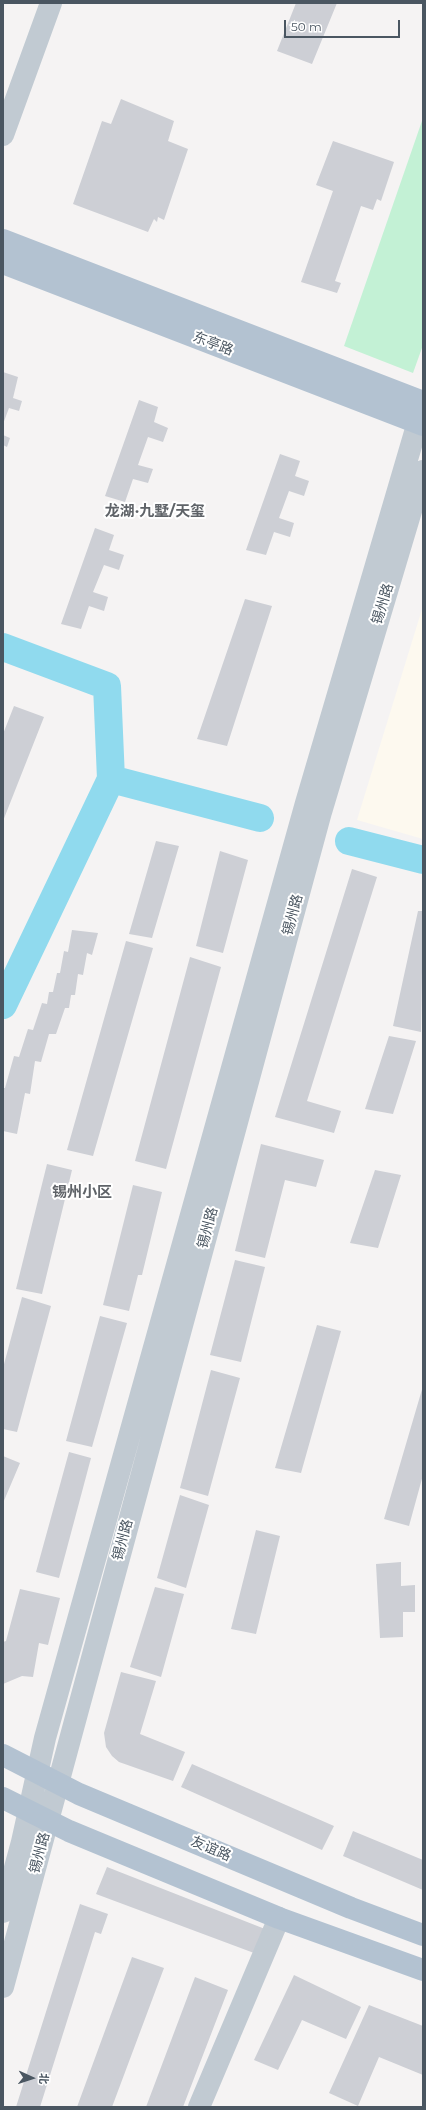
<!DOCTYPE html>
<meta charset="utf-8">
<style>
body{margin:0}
#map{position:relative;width:426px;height:2110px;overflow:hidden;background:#f5f3f3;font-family:Montserrat,"Noto Sans SC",sans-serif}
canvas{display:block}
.frame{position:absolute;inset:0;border:4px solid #4a5661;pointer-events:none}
.north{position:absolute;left:12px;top:2058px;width:40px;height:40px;-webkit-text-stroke:3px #fff;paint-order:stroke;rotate:93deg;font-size:11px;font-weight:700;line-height:16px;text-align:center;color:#4a5661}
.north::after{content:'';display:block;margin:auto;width:14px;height:18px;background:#4a5661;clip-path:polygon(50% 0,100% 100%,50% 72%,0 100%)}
.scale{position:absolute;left:284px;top:20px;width:116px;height:18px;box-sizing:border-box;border:2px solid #4a5661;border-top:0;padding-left:5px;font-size:12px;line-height:14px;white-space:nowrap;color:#4a5661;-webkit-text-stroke:3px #fff;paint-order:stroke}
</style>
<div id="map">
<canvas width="426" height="2110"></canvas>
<div class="frame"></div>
<div class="north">北</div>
<div class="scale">50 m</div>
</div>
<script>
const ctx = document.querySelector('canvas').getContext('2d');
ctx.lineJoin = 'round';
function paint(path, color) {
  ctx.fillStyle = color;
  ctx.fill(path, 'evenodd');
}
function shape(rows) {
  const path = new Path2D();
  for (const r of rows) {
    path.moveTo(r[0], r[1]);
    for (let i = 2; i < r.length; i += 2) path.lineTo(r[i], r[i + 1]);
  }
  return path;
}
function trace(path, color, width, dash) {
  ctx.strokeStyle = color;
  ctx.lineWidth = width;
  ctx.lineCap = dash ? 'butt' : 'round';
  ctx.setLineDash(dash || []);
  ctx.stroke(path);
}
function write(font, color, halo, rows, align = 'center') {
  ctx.font = font + ' Montserrat,"Noto Sans SC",sans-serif';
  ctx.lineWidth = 4;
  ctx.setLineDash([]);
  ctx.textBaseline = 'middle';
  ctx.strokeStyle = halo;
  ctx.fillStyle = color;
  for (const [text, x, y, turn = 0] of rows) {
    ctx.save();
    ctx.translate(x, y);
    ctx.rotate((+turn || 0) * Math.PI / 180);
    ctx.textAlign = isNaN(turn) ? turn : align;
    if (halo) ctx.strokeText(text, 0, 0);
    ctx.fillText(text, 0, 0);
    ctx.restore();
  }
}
paint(shape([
 [423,606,423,839,357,820]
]), '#fdf9ef');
paint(shape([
 [423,118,423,345,413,373,344,346]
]), '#c3f1d5');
trace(shape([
 [3,647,107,686,111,779],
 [349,841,423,860],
 [3,1005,111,779,260,818]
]), '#90daee', 28);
paint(shape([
 [296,3,337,3,312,64,277,51],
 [121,99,174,121,168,141,188,149,164,220,158,217,157,222,154,219,148,232,73,204,102,121,111,124],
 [333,141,394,162,381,201,377,199,373,210,361,206,335,281,341,283,337,293,301,282,333,191,316,185],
 [3,372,18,377,13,398,22,401,19,411,9,408,3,424],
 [139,400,158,407,154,422,168,428,163,442,148,437,138,465,153,469,148,483,133,479,125,502,105,496],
 [3,435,10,438,7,447,3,445],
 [280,454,300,461,295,476,309,481,304,496,289,491,279,518,294,523,290,537,274,532,266,555,246,550],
 [95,528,114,535,109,550,124,555,119,570,104,565,93,592,108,597,104,611,89,606,81,629,61,624],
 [245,599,272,606,227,746,197,739],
 [14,706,44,717,3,821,3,734],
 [156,841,179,846,152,938,129,934],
 [220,851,248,860,223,953,196,946],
 [352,869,377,877,307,1101,341,1111,334,1133,275,1117],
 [418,911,423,911,421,1032,393,1026],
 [72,930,98,933,92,955,87,953,83,975,78,974,75,995,71,995,69,1008,65,1008,56,1034,49,1034,41,1062,35,1061,30,1094,25,1093,17,1134,3,1131,3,1088,5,1088,14,1056,19,1057,28,1029,33,1030,42,1003,47,1004,49,992,53,992,57,973,60,973,64,951,68,952],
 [126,941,153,948,93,1156,67,1150],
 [190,957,221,967,166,1169,135,1161],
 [389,1036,416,1041,393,1114,365,1109],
 [261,1144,324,1160,316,1187,285,1180,265,1258,235,1251],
 [47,1164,72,1170,42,1294,16,1289],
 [375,1170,401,1175,378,1248,350,1243],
 [133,1185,162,1192,142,1275,138,1275,129,1311,103,1305],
 [235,1260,265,1267,241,1362,210,1355],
 [22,1297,51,1306,17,1432,3,1429,3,1368],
 [100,1316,127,1323,92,1447,66,1441],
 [317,1325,341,1331,301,1473,275,1468],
 [211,1370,240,1378,208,1496,180,1488],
 [423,1386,423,1475,409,1526,384,1519],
 [69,1452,91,1458,59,1578,36,1572],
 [3,1456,20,1463,3,1503],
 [180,1495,209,1505,186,1588,157,1578],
 [256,1530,280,1536,256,1634,231,1629],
 [401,1562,401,1586,415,1585,415,1612,403,1612,403,1637,380,1638,376,1564],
 [155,1587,184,1594,161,1677,130,1667],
 [20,1589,60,1598,48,1645,39,1643,33,1677,22,1676,3,1684,3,1642,6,1641],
 [121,1672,156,1681,140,1734,185,1752,173,1781,119,1762,112,1756,106,1747,104,1733],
 [192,1764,334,1826,322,1850,181,1787],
 [353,1831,423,1860,423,1890,343,1856],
 [107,1867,265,1929,254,1953,96,1894],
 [80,1904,108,1914,101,1934,95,1932,40,2107,16,2107],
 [132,1957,164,1968,112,2107,77,2107],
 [294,1975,361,2007,346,2039,302,2020,278,2070,254,2060],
 [195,1977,228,1990,183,2107,146,2107],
 [369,2005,423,2026,423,2075,379,2057,358,2106,329,2093]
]), '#cdcfd5');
trace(shape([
 [3,135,51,3],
 [3,1912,22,1842,45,1738,306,803,423,405],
 [3,1987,321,812,423,471],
 [199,2107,279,1918]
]), '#c1cad2', 22);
trace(shape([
 [3,240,423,402],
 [3,263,423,425],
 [3,1755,79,1794,351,1908,423,1935],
 [3,1798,69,1831,279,1918,423,1970]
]), '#b3c2d1', 22);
write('14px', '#4a5661', '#fff', [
 ["东亭路",213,344,21],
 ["锡州路",383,604,-73],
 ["锡州路",293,915,-75],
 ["锡州路",208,1228,-75],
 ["锡州路",123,1540,-75],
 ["友谊路",211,1849,23],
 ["锡州路",40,1853,-75]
]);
write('bold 15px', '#5f6368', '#fff', [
 ["龙湖·九墅/天玺",155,512],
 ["锡州小区",82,1193]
]);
</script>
